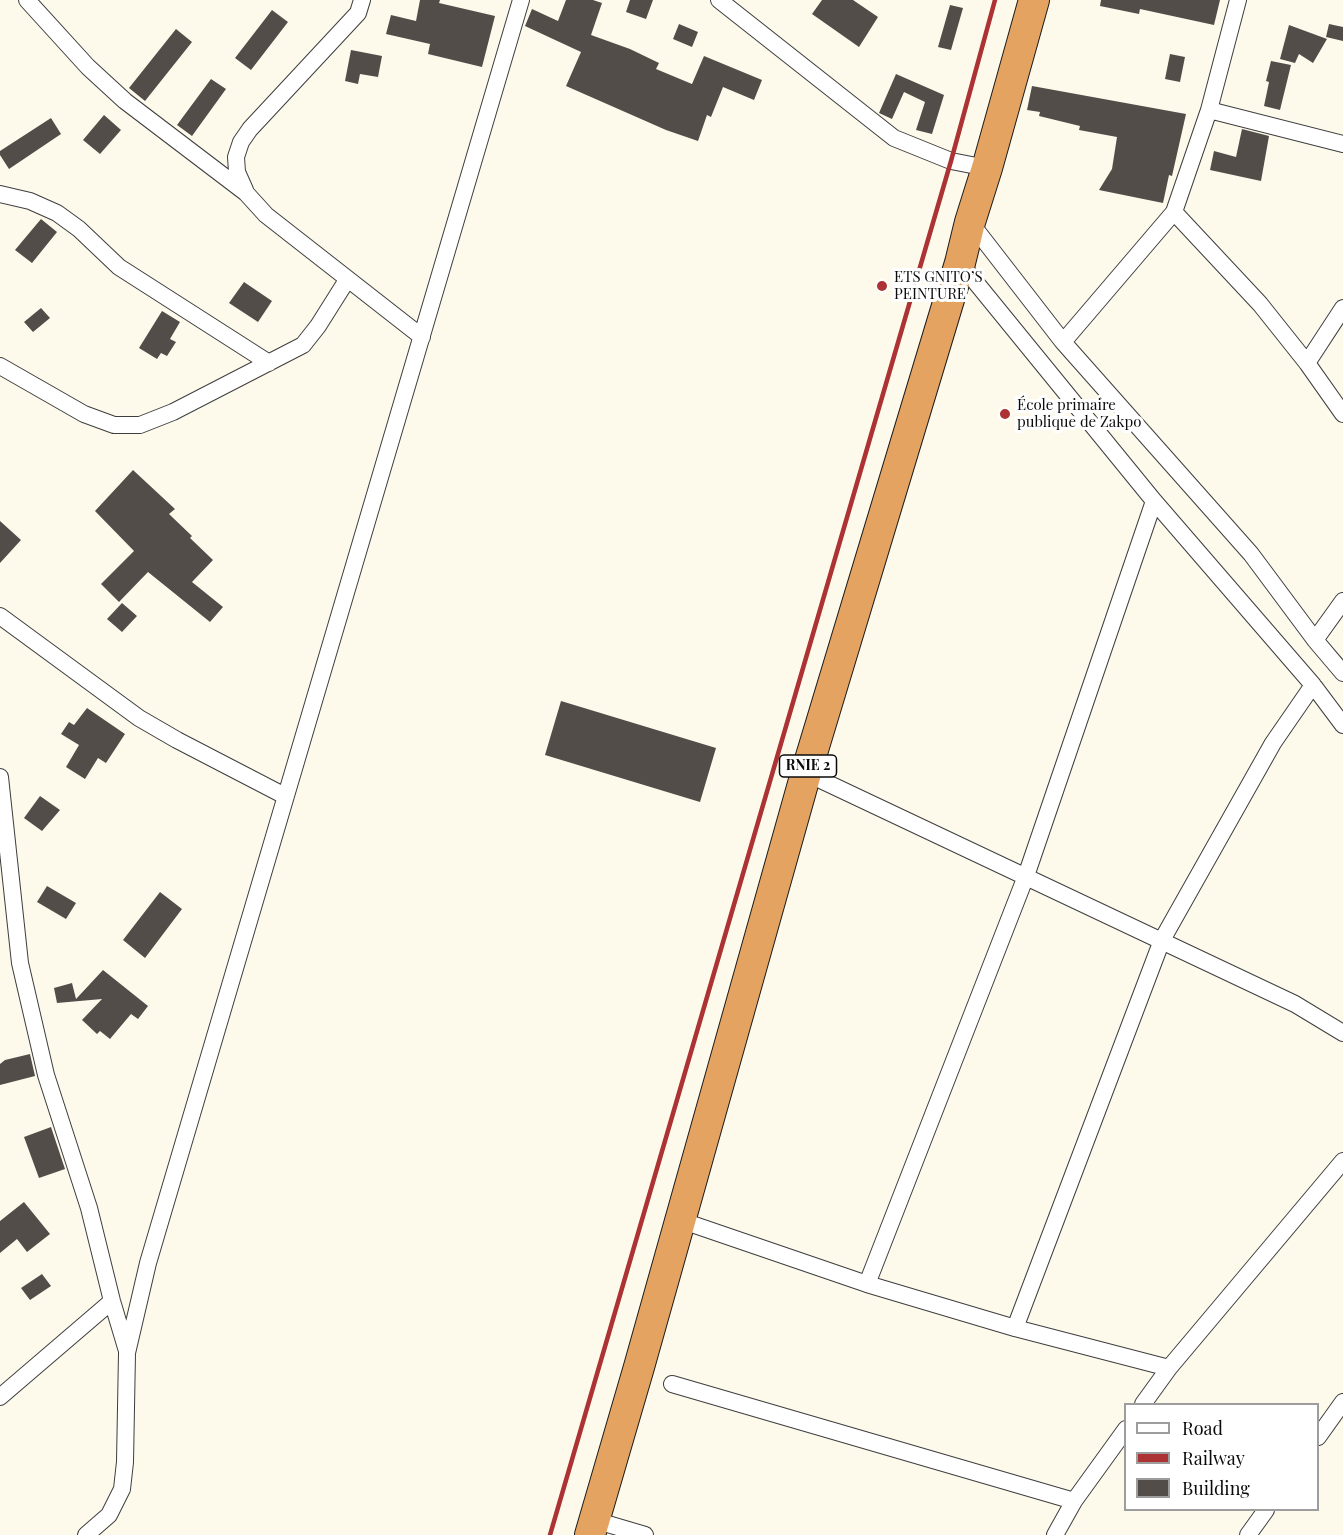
<!DOCTYPE html>
<meta charset="utf-8">
<style>
body{margin:0}
#map{position:relative;width:1343px;height:1535px;overflow:hidden;background:#fdfaeb;font-family:"Playfair Display",serif}
canvas{display:block}
.legend{position:absolute;left:1124px;top:1403px;width:195px;height:108px;box-sizing:border-box;background:#fff;border:2px solid #9d9d9d;margin:0;padding:8px 10px;list-style:none;font-size:18px;color:#0b0b0b}
.legend li{display:flex;align-items:center;gap:12px;height:30px}
.legend b{width:30px;border:2px solid #9d9d9d}
</style>
<div id="map">
<canvas width="1343" height="1535"></canvas>
<ul class="legend">
<li><b style="height:8px;background:#fff"></b>Road</li>
<li><b style="height:8px;background:#ac3233"></b>Railway</li>
<li><b style="height:16px;background:#524d49"></b>Building</li>
</ul>
</div>
<script>
const ctx = document.querySelector('canvas').getContext('2d');
ctx.lineJoin = 'round';
function paint(path, color) {
  ctx.fillStyle = color;
  ctx.fill(path, 'evenodd');
}
function shape(rows) {
  const path = new Path2D();
  for (const r of rows) {
    path.moveTo(r[0], r[1]);
    for (let i = 2; i < r.length; i += 2) path.lineTo(r[i], r[i + 1]);
  }
  return path;
}
function trace(path, color, width, dash) {
  ctx.strokeStyle = color;
  ctx.lineWidth = width;
  ctx.lineCap = dash ? 'butt' : 'round';
  ctx.setLineDash(dash || []);
  ctx.stroke(path);
}
function write(font, color, halo, rows, align = 'center') {
  ctx.font = font + ' "Playfair Display",serif';
  ctx.lineWidth = 6;
  ctx.setLineDash([]);
  ctx.textBaseline = 'middle';
  ctx.strokeStyle = halo;
  ctx.fillStyle = color;
  for (const [text, x, y, turn = 0] of rows) {
    ctx.save();
    ctx.translate(x, y);
    ctx.rotate((+turn || 0) * Math.PI / 180);
    ctx.textAlign = isNaN(turn) ? turn : align;
    if (halo) ctx.strokeText(text, 0, 0);
    ctx.fillText(text, 0, 0);
    ctx.restore();
  }
}
paint(shape([
 [420,0,440,0,439,3,495,16,482,67,428,54,430,44,386,34,391,15,416,21],
 [566,0,593,0,602,3,591,35,630,49,659,63,656,69,692,84,704,56,762,80,754,100,723,87,711,117,707,115,698,141,666,130,566,86,581,52,525,26,532,9,558,21],
 [630,0,653,0,646,19,626,12],
 [822,0,853,0,878,17,859,47,812,14],
 [1101,0,1220,0,1214,25,1140,9,1139,14,1100,6],
 [950,5,963,8,951,50,938,47],
 [272,10,288,22,251,70,235,58],
 [679,24,698,32,692,47,673,39],
 [1329,24,1343,27,1343,41,1326,37],
 [1289,25,1327,39,1313,63,1299,54,1295,63,1280,59],
 [176,29,192,42,145,101,129,88],
 [351,50,382,56,378,77,360,74,358,84,345,81],
 [1170,54,1185,57,1180,82,1165,79],
 [1271,61,1291,65,1280,110,1264,106,1269,82,1266,81],
 [896,74,944,95,932,134,916,130,925,102,904,92,892,119,879,113],
 [211,79,226,89,192,136,177,125],
 [1032,86,1186,114,1172,176,1169,175,1163,203,1099,190,1112,169,1117,137,1079,130,1080,126,1039,116,1040,112,1027,110],
 [104,115,121,130,100,154,83,140],
 [51,118,61,134,9,169,0,155,0,151],
 [1242,129,1269,136,1261,181,1210,170,1214,151,1236,157],
 [41,219,57,232,32,263,15,250],
 [244,282,272,301,258,322,229,303],
 [41,308,50,318,33,332,24,322],
 [162,311,180,322,170,339,176,342,167,356,161,353,157,359,139,348],
 [133,470,175,509,169,514,192,536,190,538,213,560,192,582,223,607,210,622,148,572,119,602,101,584,134,551,95,511],
 [0,521,21,540,0,563],
 [122,603,137,616,122,632,107,619],
 [561,701,716,748,700,802,545,755],
 [87,708,125,734,106,763,98,758,85,779,66,767,79,745,61,734,69,722,74,725],
 [40,796,60,810,42,831,24,818],
 [47,886,76,903,66,919,37,902],
 [160,892,182,909,145,958,123,940],
 [103,970,148,1006,138,1019,131,1014,110,1039,100,1031,97,1034,82,1020,102,999,57,1003,54,988,72,983,76,999],
 [30,1054,35,1076,0,1085,0,1064,5,1060],
 [51,1127,65,1169,39,1178,24,1137],
 [24,1202,50,1234,27,1252,17,1239,0,1253,0,1221],
 [42,1274,51,1286,30,1300,21,1288]
]), '#524d49');
const street = shape([
 [27,0,88,67,125,101,246,193,266,215,422,337],
 [719,0,894,138,951,161,987,168],
 [1209,110,1343,144],
 [245,190,237,172,236,157,241,142,250,129,358,13,362,0],
 [0,194,30,201,57,213,79,229,119,267,269,363],
 [1174,212,1260,304,1307,363,1343,414],
 [970,222,1063,342,1251,554,1315,640,1343,673],
 [960,263,1154,501,1313,685,1343,725],
 [1063,342,1174,212,1209,110,1238,0],
 [1307,363,1343,308],
 [0,366,84,414,114,425,140,425,173,412,303,345,318,326,347,280],
 [0,616,139,718,177,740,285,796],
 [1315,640,1343,601],
 [806,773,1295,1004,1343,1033],
 [0,777,20,963,46,1075,89,1208,112,1301,127,1351],
 [680,1220,867,1284,1015,1328,1169,1368],
 [867,1284,1026,876,1154,501],
 [1015,1328,1162,940,1273,743,1313,685],
 [672,1384,1074,1501],
 [0,1397,112,1301],
 [1143,1404,1169,1368,1343,1161],
 [1318,1437,1343,1402],
 [594,1520,645,1535],
 [86,1535,109,1515,122,1489,125,1462,127,1353,148,1263,521,0],
 [1055,1535,1074,1501,1126,1429],
 [1248,1535,1266,1510]
]);
const highway = shape([
 [590,1535,639,1367,806,773,960,263,970,222,987,168,1034,0]
]);
trace(street, '#3e3e3e', 18);
trace(highway, '#1c1c1c', 32);
trace(street, '#fff', 16);
trace(highway, '#e5a361', 30);
trace(shape([
 [550,1535,951,161,995,0]
]), '#ac3233', 4.5);
for (const [x, y, r, color] of [
 [882,286,6,"#ac3233"],
 [1005,414,6,"#ac3233"]
]) {
  const dot = new Path2D();
  dot.arc(x, y, r, 0, 2 * Math.PI);
  ctx.fillStyle = color;
  ctx.fill(dot);
  trace(dot, '#fff', 2);
}
for (const [x, y, w] of [
 [808,766,57]
]) {
  const box = new Path2D();
  box.roundRect(x - w / 2, y - 11, w, 22, 4.5);
  ctx.fillStyle = '#fff';
  ctx.fill(box);
  trace(box, '#0b0b0b', 1.5);
}
write('bold 14px', '#0b0b0b', null, [
 ["RNIE 2",808,766]
]);
write('15px', '#0b0b0b', '#fff', [
 ["ETS GNITO’S",894,277],
 ["PEINTURE",894,294],
 ["École primaire",1017,405],
 ["publique de Zakpo",1017,422]
], 'left');
</script>
